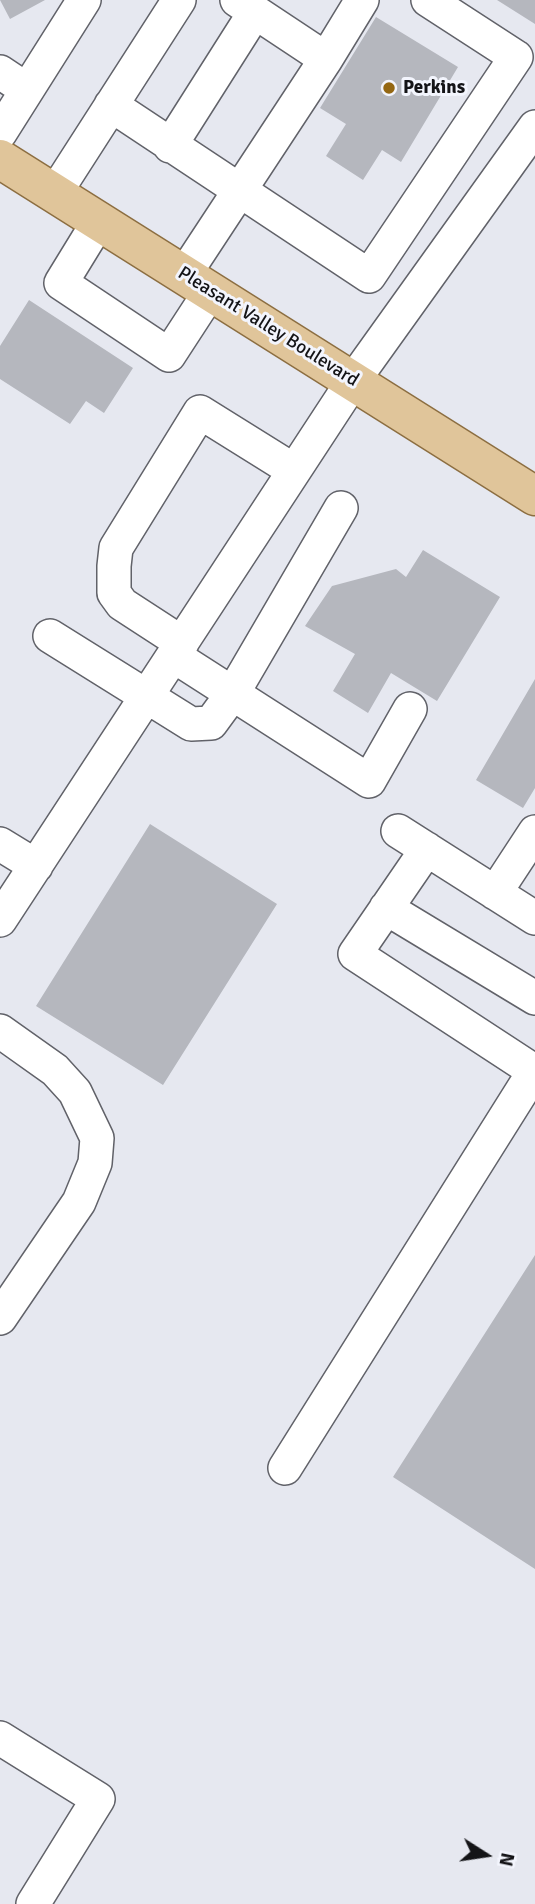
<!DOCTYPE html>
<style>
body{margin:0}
#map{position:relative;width:535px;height:1904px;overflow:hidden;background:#e6e8f0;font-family:Signika,sans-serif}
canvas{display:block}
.north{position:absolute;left:451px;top:1820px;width:70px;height:70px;-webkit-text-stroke:5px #f3f5fd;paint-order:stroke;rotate:102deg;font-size:19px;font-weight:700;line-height:28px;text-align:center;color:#141417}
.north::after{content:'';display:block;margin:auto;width:24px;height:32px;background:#141417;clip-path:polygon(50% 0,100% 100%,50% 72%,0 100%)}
</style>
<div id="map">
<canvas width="535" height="1904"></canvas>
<div class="north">N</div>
</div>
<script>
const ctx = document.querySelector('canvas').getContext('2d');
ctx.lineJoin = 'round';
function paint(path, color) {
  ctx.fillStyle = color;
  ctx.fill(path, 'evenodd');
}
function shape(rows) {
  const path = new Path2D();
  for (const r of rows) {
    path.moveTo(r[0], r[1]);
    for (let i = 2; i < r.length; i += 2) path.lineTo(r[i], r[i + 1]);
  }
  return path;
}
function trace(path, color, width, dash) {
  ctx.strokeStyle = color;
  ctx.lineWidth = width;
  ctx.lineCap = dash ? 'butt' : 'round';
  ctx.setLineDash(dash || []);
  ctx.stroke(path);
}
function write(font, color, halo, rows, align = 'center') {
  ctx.font = font + ' Signika,sans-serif';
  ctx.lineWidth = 6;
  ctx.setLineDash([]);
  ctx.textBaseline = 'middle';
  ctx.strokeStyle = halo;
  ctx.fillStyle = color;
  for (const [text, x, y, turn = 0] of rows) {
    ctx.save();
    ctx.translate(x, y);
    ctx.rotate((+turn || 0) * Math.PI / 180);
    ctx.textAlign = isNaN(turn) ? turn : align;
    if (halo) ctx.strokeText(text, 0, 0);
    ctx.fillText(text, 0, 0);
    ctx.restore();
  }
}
paint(shape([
 [0,0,45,0,10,19],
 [497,0,535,0,535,24],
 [376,17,458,67,401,162,382,150,363,180,326,156,346,124,320,108],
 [29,300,133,368,104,413,86,401,70,424,0,379,0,346],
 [423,550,500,597,437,701,391,673,368,713,333,691,355,654,305,626,332,586,396,569,406,577],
 [535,679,535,788,523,808,476,780],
 [150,824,277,904,163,1085,36,1006],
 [535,1255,535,1569,393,1477]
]), '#b5b7be');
const minor = shape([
 [237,0,326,59],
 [0,72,27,90],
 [111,105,369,276,516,57,428,0],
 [0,133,84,0],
 [170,146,255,12],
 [55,193,179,0],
 [99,221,61,283,169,355,210,292],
 [184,275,326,59,362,0],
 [50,636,191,724,211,723,233,693,341,508],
 [182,643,122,604,114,593,114,566,116,548,200,412,293,470],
 [174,656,369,781,410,709],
 [398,831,535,918],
 [0,844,36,866],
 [427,849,355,954,534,1071],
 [495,893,535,832],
 [386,908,535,998],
 [0,920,353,381,535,127],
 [0,1031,55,1070,75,1092,97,1138,95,1163,79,1202,0,1318],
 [285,1468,535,1070],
 [0,1738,98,1799,33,1904]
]);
const major = shape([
 [0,159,535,496]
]);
trace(minor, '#616269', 36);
trace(major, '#8c6e41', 41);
trace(minor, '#fff', 33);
trace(major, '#e0c59a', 38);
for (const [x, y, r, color] of [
 [389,88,7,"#946713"]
]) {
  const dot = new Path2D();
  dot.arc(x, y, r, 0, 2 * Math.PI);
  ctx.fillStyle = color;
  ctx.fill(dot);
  trace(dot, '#f3f5fd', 2.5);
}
write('bold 19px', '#141417', '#f3f5fd', [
 ["Perkins",403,88]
], 'left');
write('19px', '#141417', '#f3f5fd', [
 ["Pleasant Valley Boulevard",268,327,32]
]);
</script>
